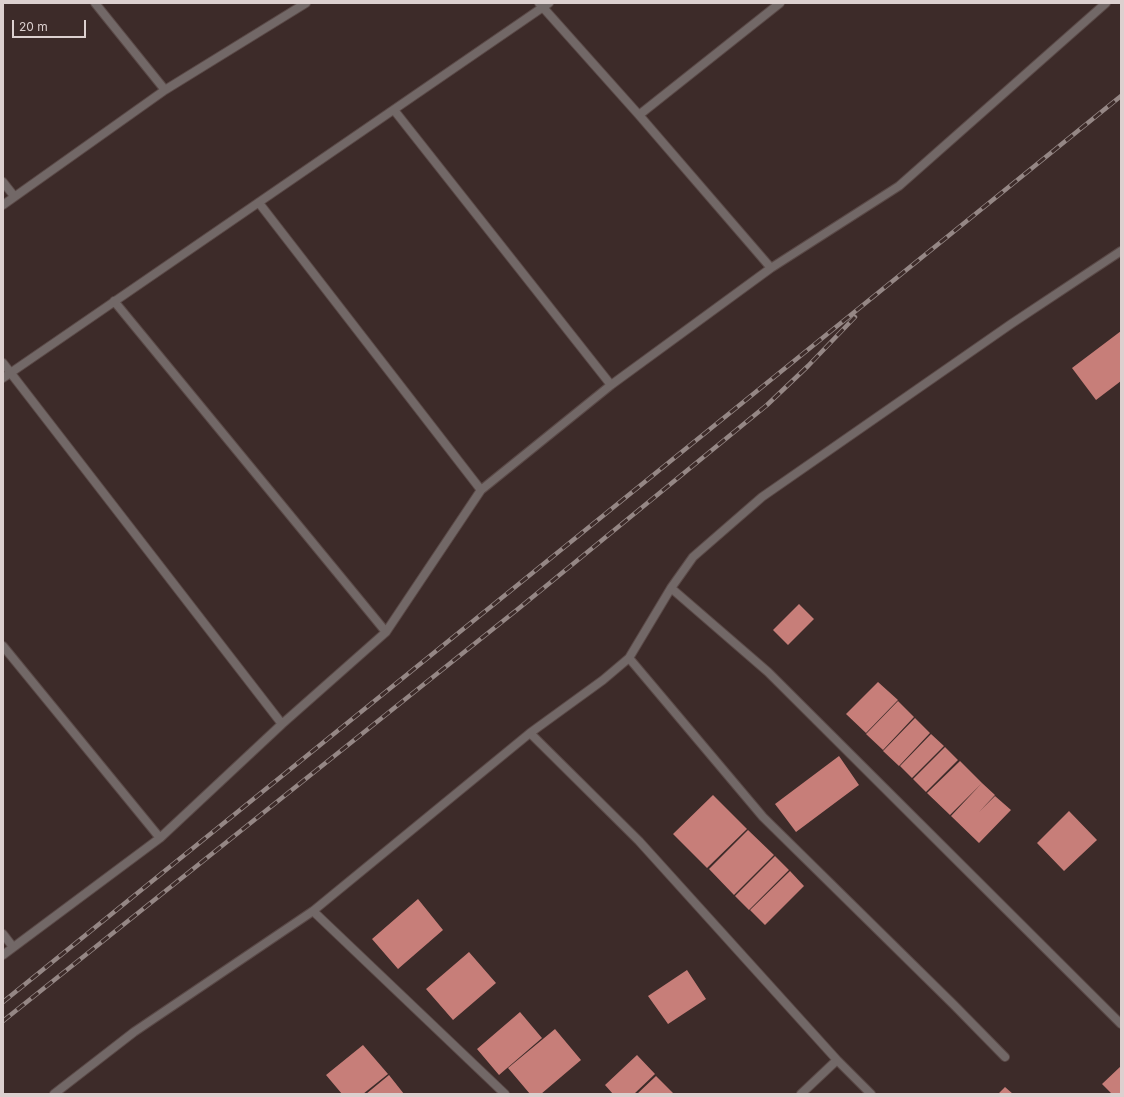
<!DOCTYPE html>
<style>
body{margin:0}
#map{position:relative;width:1124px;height:1097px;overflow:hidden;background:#3d2b29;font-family:Inter,sans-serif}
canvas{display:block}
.frame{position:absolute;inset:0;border:4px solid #dcd0cf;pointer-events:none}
.scale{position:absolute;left:12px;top:20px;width:74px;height:18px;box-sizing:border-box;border:2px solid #dcd0cf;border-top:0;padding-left:5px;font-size:12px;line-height:14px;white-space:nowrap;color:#dcd0cf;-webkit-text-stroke:3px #3d2b29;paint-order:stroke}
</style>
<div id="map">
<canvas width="1124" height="1097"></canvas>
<div class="frame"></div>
<div class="scale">20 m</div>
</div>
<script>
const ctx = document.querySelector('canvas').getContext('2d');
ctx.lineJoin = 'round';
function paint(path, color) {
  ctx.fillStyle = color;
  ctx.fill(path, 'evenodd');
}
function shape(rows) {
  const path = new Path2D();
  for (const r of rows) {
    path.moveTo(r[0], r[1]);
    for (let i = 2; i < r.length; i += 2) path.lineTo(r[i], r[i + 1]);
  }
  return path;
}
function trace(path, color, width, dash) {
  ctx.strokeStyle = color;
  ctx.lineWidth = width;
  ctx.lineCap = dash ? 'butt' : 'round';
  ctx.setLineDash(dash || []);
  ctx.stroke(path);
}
paint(shape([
 [1121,331,1121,381,1096,400,1072,368],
 [799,604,814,619,788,645,773,630],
 [878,682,898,700,866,733,846,714],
 [898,701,914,717,883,750,866,734],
 [915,718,930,733,899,766,883,751],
 [931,734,944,746,912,778,900,766],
 [945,747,958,760,926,792,913,779],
 [839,756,859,785,796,832,775,804],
 [960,761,982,783,950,815,927,793],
 [982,783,995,795,979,812,995,796,1011,810,979,843,951,816],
 [713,795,747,829,707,868,673,834],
 [1069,811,1097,840,1064,871,1037,843],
 [748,830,774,855,734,895,709,869],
 [775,856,789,870,749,910,735,896],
 [790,871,804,886,765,925,750,910],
 [418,899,443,930,398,969,372,939],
 [469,952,496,983,453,1020,426,989],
 [687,970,706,999,668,1024,648,996],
 [520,1012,542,1038,499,1075,477,1049],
 [555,1029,581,1060,541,1094,530,1094,508,1068],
 [363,1045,388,1074,363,1094,342,1094,326,1075],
 [637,1055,655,1074,634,1094,613,1094,605,1085],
 [1121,1066,1121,1094,1112,1094,1102,1084],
 [389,1075,404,1094,366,1094],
 [656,1076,674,1094,637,1094],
 [1005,1087,1013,1094,998,1094]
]), '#c77e79');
const minor = shape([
 [95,3,165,90],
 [539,3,639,115,771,268],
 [394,110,611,385],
 [639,115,780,3],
 [3,182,14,196],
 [259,203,481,490],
 [3,205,165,90,306,3],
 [114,301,386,632],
 [3,363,282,724],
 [3,378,549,3],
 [671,588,768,672,1121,1024],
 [3,646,160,838],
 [629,658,763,817,954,1005,1005,1057],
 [530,733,639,841,837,1060,871,1094],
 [313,911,505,1094],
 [3,934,13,947],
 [3,955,160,838,282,724,386,632,481,490,611,385,771,268,899,186,1106,3],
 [54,1094,134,1032,313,911,530,733,603,680,629,658,671,588,693,557,762,497,1011,324,1121,251],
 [801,1094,837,1060]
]);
trace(minor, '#5a4947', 10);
trace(minor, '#726867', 8);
const rail = shape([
 [3,1002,1121,96],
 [3,1021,518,609,767,405,808,366,855,317]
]);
trace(rail, '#958785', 4.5);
trace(rail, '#3d2b29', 3, [9]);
</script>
